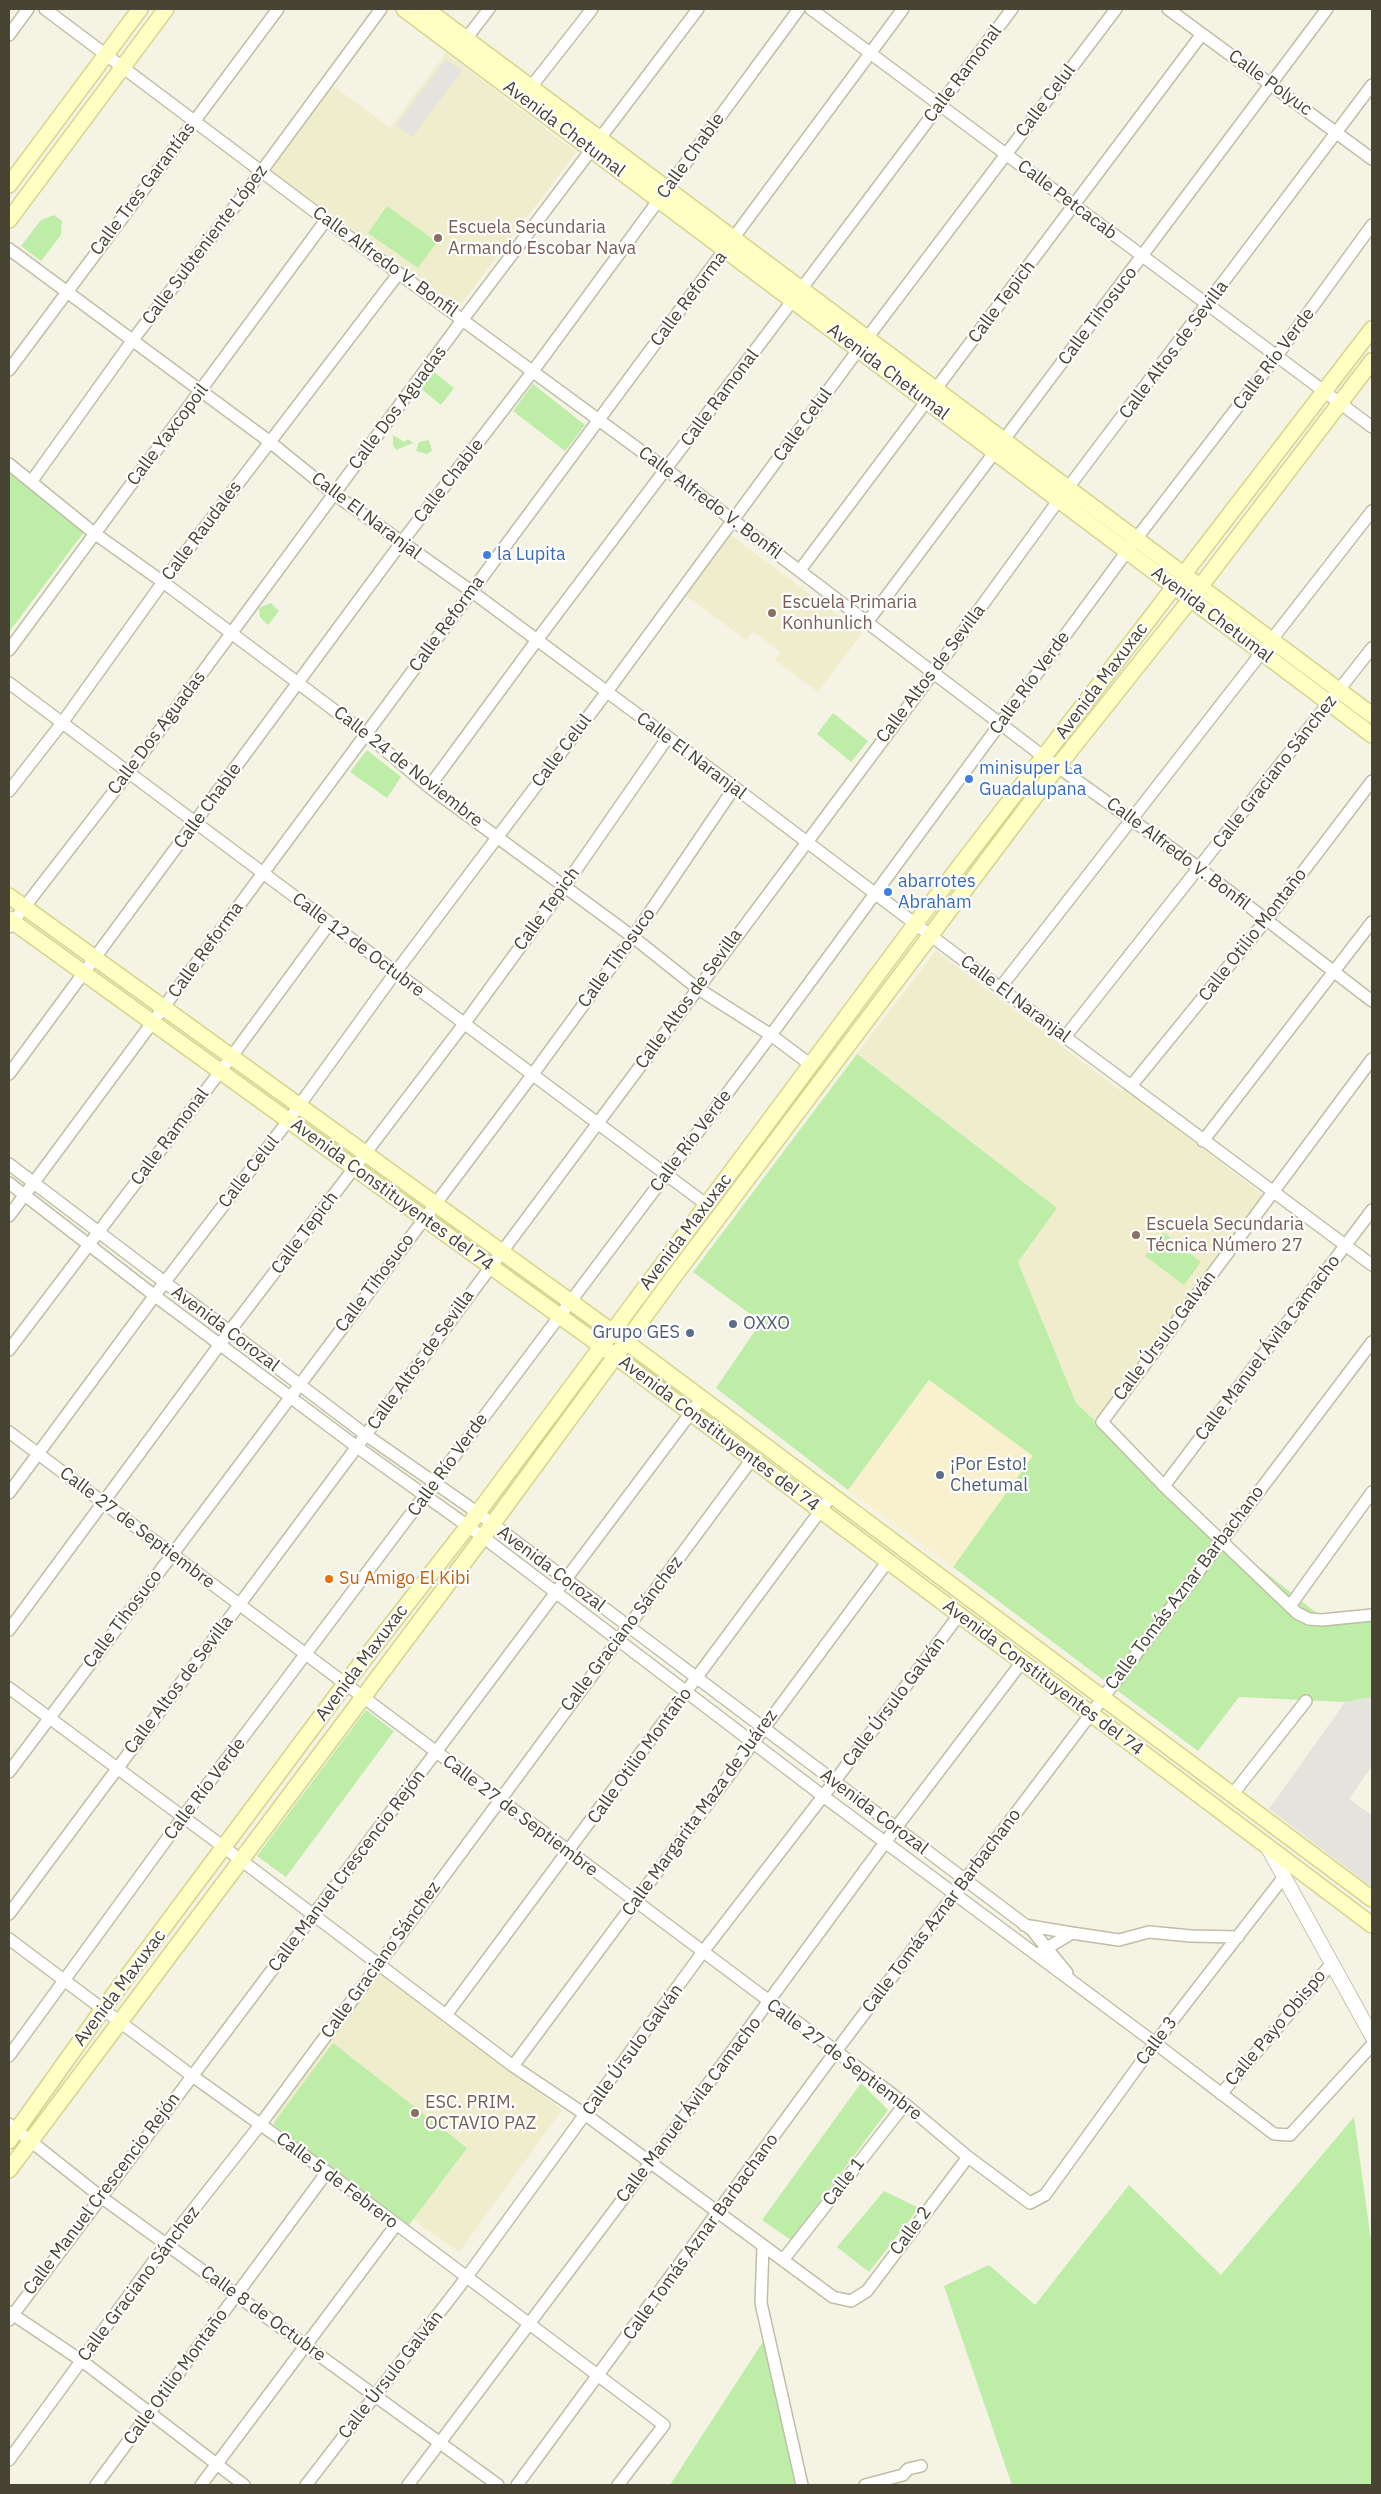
<!DOCTYPE html>
<meta charset="utf-8">
<style>
body{margin:0}
#map{position:relative;width:1381px;height:2494px;overflow:hidden;background:#f4f3e4;font-family:"IBM Plex Sans",sans-serif}
canvas{display:block}
.frame{position:absolute;inset:0;border:10px solid #474433;pointer-events:none}
</style>
<div id="map">
<canvas width="1381" height="2494"></canvas>
<div class="frame"></div>
</div>
<script>
const ctx = document.querySelector('canvas').getContext('2d');
ctx.lineJoin = 'round';
function paint(path, color) {
  ctx.fillStyle = color;
  ctx.fill(path, 'evenodd');
}
function shape(rows) {
  const path = new Path2D();
  for (const r of rows) {
    path.moveTo(r[0], r[1]);
    for (let i = 2; i < r.length; i += 2) path.lineTo(r[i], r[i + 1]);
  }
  return path;
}
function trace(path, color, width, dash) {
  ctx.strokeStyle = color;
  ctx.lineWidth = width;
  ctx.lineCap = dash ? 'butt' : 'round';
  ctx.setLineDash(dash || []);
  ctx.stroke(path);
}
function write(font, color, halo, rows, align = 'center') {
  ctx.font = font + ' "IBM Plex Sans",sans-serif';
  ctx.lineWidth = 4.5;
  ctx.setLineDash([]);
  ctx.textBaseline = 'middle';
  ctx.strokeStyle = halo;
  ctx.fillStyle = color;
  for (const [text, x, y, turn = 0] of rows) {
    ctx.save();
    ctx.translate(x, y);
    ctx.rotate((+turn || 0) * Math.PI / 180);
    ctx.textAlign = isNaN(turn) ? turn : align;
    if (halo) ctx.strokeText(text, 0, 0);
    ctx.fillText(text, 0, 0);
    ctx.restore();
  }
}
paint(shape([
 [929,1380,1034,1456,953,1567,848,1490]
]), '#f9f1cd');
paint(shape([
 [446,53,576,152,459,307,269,169,332,85,390,128],
 [729,534,862,633,818,692,775,660,781,652,753,632,746,640,684,594],
 [936,951,1121,1091,1124,1088,1263,1195,1096,1421,1076,1403,1018,1262,1057,1208,857,1054],
 [378,1970,562,2110,459,2252,269,2117]
]), '#efedcc');
paint(shape([
 [387,206,437,242,418,268,368,233],
 [54,215,62,221,61,235,41,261,21,246,41,220],
 [430,369,454,388,441,405,419,387],
 [533,384,585,425,565,451,513,411],
 [393,435,404,442,408,439,413,443,396,450,393,445],
 [429,440,432,451,427,454,416,451,419,442],
 [9,468,84,532,9,632],
 [271,603,279,611,268,625,260,617,259,608],
 [833,713,868,741,851,762,817,734],
 [367,750,401,777,387,798,350,772],
 [857,1054,1057,1208,1018,1262,1076,1403,1210,1528,1319,1615,1372,1610,1372,1697,1345,1702,1239,1697,1198,1751,953,1567,1033,1456,929,1380,848,1490,716,1388,761,1322,693,1272],
 [1163,1232,1201,1262,1184,1285,1145,1256],
 [366,1710,394,1731,286,1877,257,1856],
 [333,2043,467,2148,409,2225,273,2124],
 [861,2083,888,2110,791,2240,762,2220],
 [1354,2117,1372,2248,1372,2485,1012,2485,944,2286,989,2265,1035,2305,1129,2185,1221,2275],
 [884,2191,919,2208,869,2272,837,2247],
 [766,2337,807,2485,670,2485]
]), '#beeda8');
paint(shape([
 [446,59,462,71,412,137,396,125],
 [1372,1697,1372,1766,1349,1799,1372,1815,1372,1887,1269,1809,1345,1702]
]), '#e4e3dd');
const minor = shape([
 [45,9,326,220,667,470,1044,757,1199,868,1372,1001],
 [811,9,1372,427],
 [1168,9,1372,159],
 [9,35,28,9],
 [462,44,489,9],
 [527,92,592,9],
 [9,249,270,442,334,494,471,591,668,737,1065,1037,1372,1265],
 [9,370,278,9],
 [9,464,94,533,163,582,298,683,366,734,429,787,633,937,697,988,771,1035,811,1065],
 [31,482,132,341,261,172,381,9],
 [800,570,1202,34],
 [868,621,1327,9],
 [9,650,326,220],
 [9,683,707,1205],
 [429,787,537,640,1012,9],
 [9,791,62,723,163,582,399,273],
 [9,927,129,772,463,319,698,9],
 [1000,988,1372,511],
 [1065,1037,1372,648],
 [1372,1059,1102,1422,1164,1486,1297,1613,1309,1619,1322,1620,1372,1615],
 [9,1074,401,543,533,371,799,9],
 [1131,1086,1267,919,1372,781],
 [1203,1141,1372,922],
 [9,1164,366,1435,478,1513,1032,1930,1067,1973],
 [9,1183,155,1296,357,1447,483,1537,823,1796,1155,2043,1274,2134,1290,2135,1372,2045],
 [9,1216,903,9],
 [9,1350,232,1056,329,924],
 [9,1432,836,2051,905,2104,968,2157,1030,2203,1045,2195,1155,2043,1283,1878],
 [1164,1486,1372,1210],
 [9,1493,164,1283,288,1121,395,973,606,693,858,350,1116,9],
 [1290,1606,1372,1492],
 [9,1630,229,1332,464,1024,564,887,668,737],
 [9,1688,225,1848,513,2066,586,2115,833,2297,851,2301,867,2291,968,2157],
 [9,1772,533,1074,633,937,734,788],
 [1232,1795,1306,1701],
 [9,1914,933,673,1058,501,1372,85],
 [1024,1925,1072,1933],
 [9,1939,191,2075,327,2172,664,2425,618,2485],
 [1042,1951,1072,1933,1119,1940,1149,1932,1191,1936,1238,1937],
 [446,2015,832,1495],
 [9,2056,183,1817,771,1035,1136,539,1276,357,1372,225],
 [513,2066,888,1561],
 [1221,2094,1332,1963],
 [9,2124,101,2197,498,2485],
 [763,2246,761,2303,802,2485],
 [783,2260,905,2104],
 [9,2312,82,2361,244,2485],
 [9,2320,702,1398],
 [9,2460,167,2243,260,2125,752,1459],
 [96,2485,327,2172],
 [201,2485,396,2225],
 [306,2485,466,2278,702,1953,834,1782,959,1615],
 [408,2485,650,2163,895,1829,1022,1662],
 [517,2485,836,2051,1372,1342],
 [865,2485,903,2475,908,2469,921,2466]
]);
const tertiary = shape([
 [1267,1846,1372,2036]
]);
const secondary = shape([
 [404,9,1372,735],
 [426,9,1372,715],
 [9,185,140,9],
 [9,220,166,9],
 [9,896,625,1341,1372,1899],
 [9,919,615,1356,1372,1925],
 [9,2141,103,2009,345,1684,468,1526,916,923,1372,329],
 [9,2170,483,1537,672,1279,1058,766,1190,600,1372,361]
]);
trace(minor, '#c0bea6', 14);
trace(tertiary, '#c0bea6', 16);
trace(secondary, '#d6d48d', 18);
trace(minor, '#fff', 11);
trace(tertiary, '#fff', 14);
trace(secondary, '#ffffc3', 15);
for (const [x, y, r, color] of [
 [438,238,5,"#8d6e63"],
 [487,555,5,"#3f7fe0"],
 [772,613,5,"#8d6e63"],
 [969,779,5,"#3f7fe0"],
 [888,892,5,"#3f7fe0"],
 [1136,1235,5,"#8d6e63"],
 [733,1324,5,"#5c6f8a"],
 [690,1333,5,"#5c6f8a"],
 [940,1475,5,"#5c6f8a"],
 [329,1579,5,"#e8710a"],
 [415,2113,5,"#8d6e63"]
]) {
  const dot = new Path2D();
  dot.arc(x, y, r, 0, 2 * Math.PI);
  ctx.fillStyle = color;
  ctx.fill(dot);
  trace(dot, '#fff', 2);
}
write('18px', '#474433', '#fff', [
 ["Calle Ramonal",963,74,-53],
 ["Calle Polyuc",1270,83,36],
 ["Calle Celul",1046,101,-53],
 ["Avenida Chetumal",564,129,37],
 ["Calle Chable",691,156,-54],
 ["Calle Tres Garantías",143,189,-53],
 ["Calle Petcacab",1067,200,37],
 ["Calle Subteniente López",205,245,-53],
 ["Calle Alfredo V. Bonfil",385,262,36],
 ["Calle Reforma",689,299,-53],
 ["Calle Tepich",1002,302,-53],
 ["Calle Tihosuco",1098,316,-53],
 ["Calle Altos de Sevilla",1174,350,-53],
 ["Calle Río Verde",1274,359,-53],
 ["Avenida Chetumal",888,372,37],
 ["Calle Ramonal",720,398,-53],
 ["Calle Dos Aguadas",398,408,-53],
 ["Calle Celul",803,425,-54],
 ["Calle Yaxcopoil",168,435,-53],
 ["Calle Chable",449,481,-52],
 ["Calle Alfredo V. Bonfil",710,503,37],
 ["Calle El Naranjal",366,516,37],
 ["Calle Raudales",202,531,-53],
 ["Avenida Chetumal",1212,615,37],
 ["Calle Reforma",447,624,-54],
 ["Calle Altos de Sevilla",931,674,-53],
 ["Avenida Maxuxac",1102,681,-53],
 ["Calle Río Verde",1030,683,-54],
 ["Calle Dos Aguadas",157,733,-53],
 ["Calle Celul",562,751,-53],
 ["Calle El Naranjal",691,756,37],
 ["Calle 24 de Noviembre",408,767,38],
 ["Calle Graciano Sánchez",1275,772,-52],
 ["Calle Chable",208,806,-54],
 ["Calle Alfredo V. Bonfil",1178,854,37],
 ["Calle Tepich",547,909,-54],
 ["Calle Otilio Montaño",1253,935,-52],
 ["Calle 12 de Octubre",358,945,37],
 ["Calle Reforma",206,950,-54],
 ["Calle Tihosuco",617,958,-54],
 ["Calle Altos de Sevilla",689,999,-54],
 ["Calle El Naranjal",1015,999,37],
 ["Calle Ramonal",170,1137,-53],
 ["Calle Río Verde",691,1141,-53],
 ["Calle Celul",249,1172,-52],
 ["Avenida Constituyentes del 74",392,1195,36],
 ["Avenida Maxuxac",686,1232,-53],
 ["Calle Tepich",305,1233,-53],
 ["Calle Tihosuco",375,1283,-53],
 ["Avenida Corozal",225,1329,37],
 ["Calle Úrsulo Galván",1165,1336,-53],
 ["Calle Manuel Ávila Camacho",1268,1348,-53],
 ["Calle Altos de Sevilla",421,1360,-54],
 ["Avenida Constituyentes del 74",719,1434,37],
 ["Calle Río Verde",448,1465,-54],
 ["Calle 27 de Septiembre",137,1528,37],
 ["Avenida Corozal",551,1569,37],
 ["Calle Tomás Aznar Barbachano",1185,1588,-53],
 ["Calle Tihosuco",123,1619,-53],
 ["Calle Graciano Sánchez",622,1634,-53],
 ["Avenida Maxuxac",362,1663,-53],
 ["Avenida Constituyentes del 74",1043,1678,37],
 ["Calle Altos de Sevilla",179,1685,-53],
 ["Calle Úrsulo Galván",894,1702,-53],
 ["Calle Otilio Montaño",640,1756,-54],
 ["Calle Río Verde",205,1789,-53],
 ["Avenida Corozal",874,1812,37],
 ["Calle Margarita Maza de Juárez",700,1813,-54],
 ["Calle 27 de Septiembre",520,1816,37],
 ["Calle Manuel Crescencio Rejón",347,1871,-53],
 ["Calle Tomás Aznar Barbachano",942,1911,-53],
 ["Calle Graciano Sánchez",381,1960,-54],
 ["Avenida Maxuxac",120,1988,-53],
 ["Calle Payo Obispo",1276,2028,-50],
 ["Calle 3",1157,2041,-53],
 ["Calle Úrsulo Galván",633,2050,-54],
 ["Calle 27 de Septiembre",844,2060,37],
 ["Calle Manuel Ávila Camacho",689,2110,-53],
 ["Calle 5 de Febrero",337,2181,37],
 ["Calle 1",844,2182,-52],
 ["Calle Manuel Crescencio Rejón",102,2194,-53],
 ["Calle 2",911,2231,-53],
 ["Calle Tomás Aznar Barbachano",701,2237,-54],
 ["Calle Graciano Sánchez",139,2284,-53],
 ["Calle 8 de Octubre",263,2314,36],
 ["Calle Úrsulo Galván",391,2375,-52],
 ["Calle Otilio Montaño",176,2377,-54]
]);
write('18px', '#785e54', '#fff', [
 ["Escuela Secundaria",448,228],
 ["Armando Escobar Nava",448,249],
 ["Escuela Primaria",782,603],
 ["Konhunlich",782,624],
 ["Escuela Secundaria",1146,1225],
 ["Técnica Número 27",1146,1246],
 ["ESC. PRIM.",425,2103],
 ["OCTAVIO PAZ",425,2124]
], 'left');
write('18px', '#366cbe', '#fff', [
 ["la Lupita",497,555],
 ["minisuper La",979,769],
 ["Guadalupana",979,790],
 ["abarrotes",898,882],
 ["Abraham",898,903]
], 'left');
write('18px', '#4e5e75', '#fff', [
 ["OXXO",743,1324],
 ["Grupo GES",680,1333,"right"],
 ["¡Por Esto!",950,1465],
 ["Chetumal",950,1486]
], 'left');
write('18px', '#c56008', '#fff', [
 ["Su Amigo El Kibi",339,1579]
], 'left');
</script>
